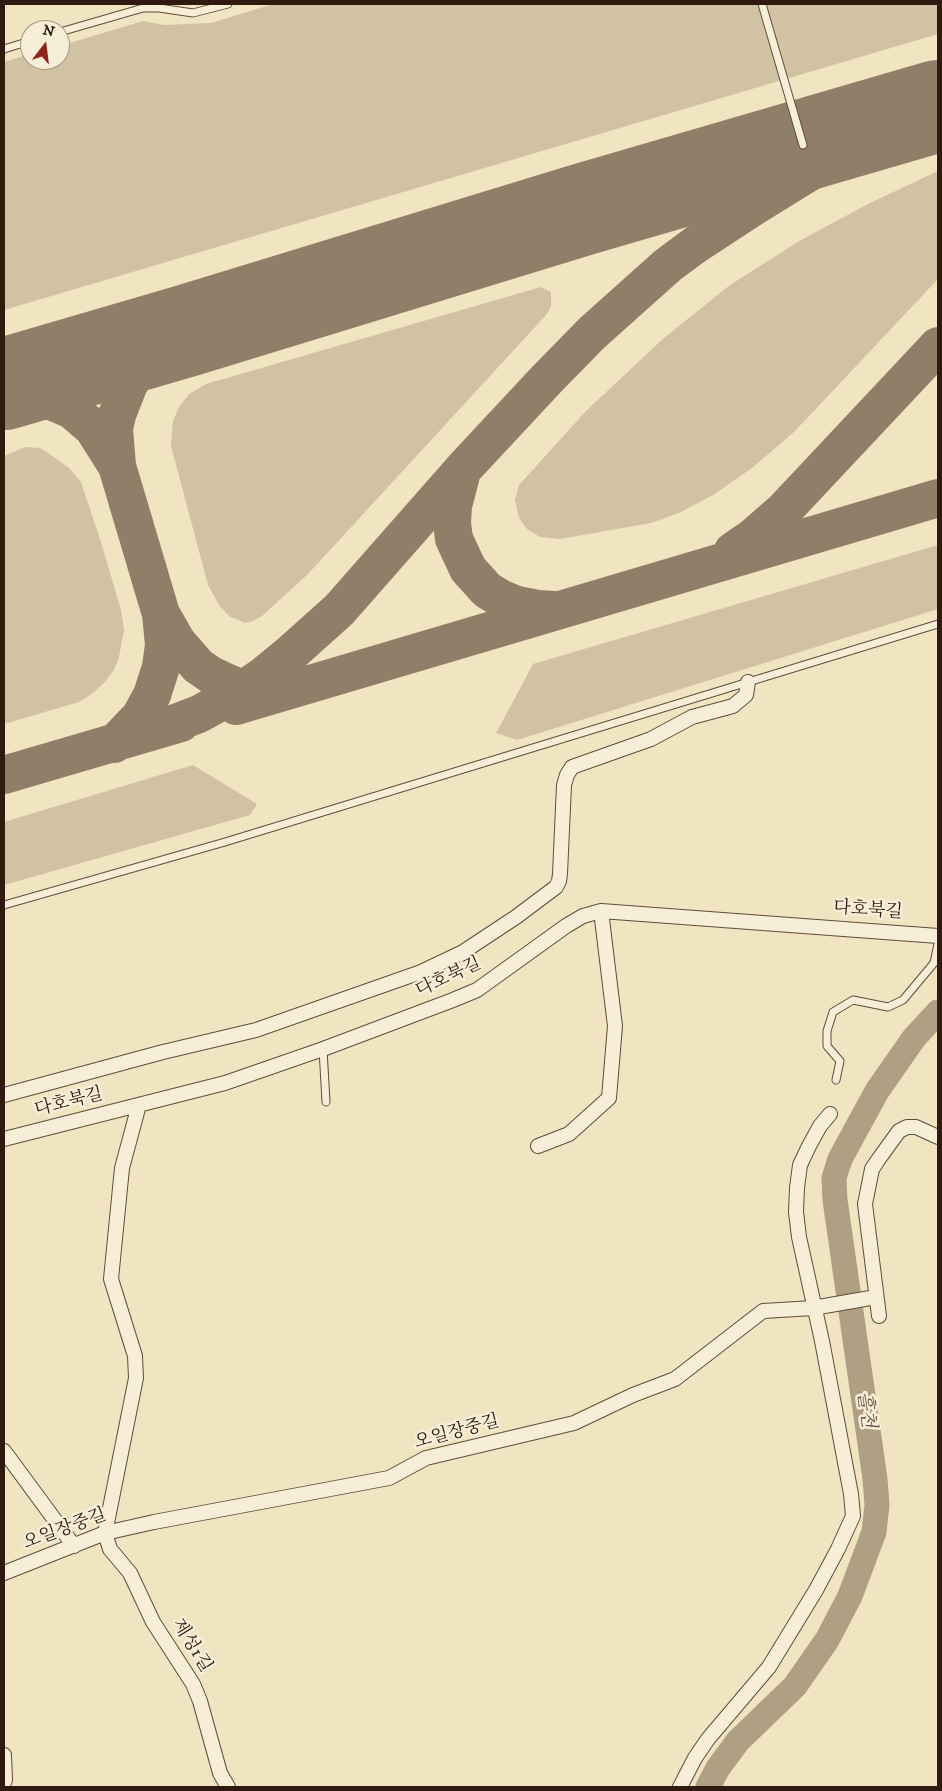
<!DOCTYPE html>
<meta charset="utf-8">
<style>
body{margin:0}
#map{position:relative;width:942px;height:1791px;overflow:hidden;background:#f1e5c1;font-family:"IM FELL DW Pica",serif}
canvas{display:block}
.frame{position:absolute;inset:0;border:5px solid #30190f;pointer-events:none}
.north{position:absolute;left:20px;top:20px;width:50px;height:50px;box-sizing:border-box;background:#f6eed7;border:1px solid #a79987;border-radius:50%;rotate:15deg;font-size:14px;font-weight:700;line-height:20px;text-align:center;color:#30190f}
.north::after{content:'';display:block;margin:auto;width:18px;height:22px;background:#8f2418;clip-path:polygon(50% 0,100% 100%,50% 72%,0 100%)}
</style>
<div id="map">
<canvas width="942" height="1791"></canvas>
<div class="frame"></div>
<div class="north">N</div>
</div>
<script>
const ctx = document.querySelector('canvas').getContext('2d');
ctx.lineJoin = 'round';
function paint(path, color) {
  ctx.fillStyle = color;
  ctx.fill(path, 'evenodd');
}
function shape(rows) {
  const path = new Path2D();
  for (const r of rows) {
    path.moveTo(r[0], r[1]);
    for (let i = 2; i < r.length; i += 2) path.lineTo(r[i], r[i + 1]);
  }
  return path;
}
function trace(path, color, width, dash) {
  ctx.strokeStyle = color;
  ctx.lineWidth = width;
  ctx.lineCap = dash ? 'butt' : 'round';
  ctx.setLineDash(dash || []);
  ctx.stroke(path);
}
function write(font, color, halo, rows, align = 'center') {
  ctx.font = font + ' "IM FELL DW Pica","Noto Serif KR",serif';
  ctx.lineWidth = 5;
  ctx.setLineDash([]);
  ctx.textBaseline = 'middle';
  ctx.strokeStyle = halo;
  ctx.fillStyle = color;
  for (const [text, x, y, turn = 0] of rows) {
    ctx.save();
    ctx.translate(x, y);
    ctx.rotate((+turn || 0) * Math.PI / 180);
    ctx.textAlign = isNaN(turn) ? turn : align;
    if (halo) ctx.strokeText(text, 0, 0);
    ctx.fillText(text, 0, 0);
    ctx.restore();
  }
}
paint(shape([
 [273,4,938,4,938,34,4,310,4,62,30,54,30,60,60,60,60,46,143,21,164,25,211,23],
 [938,171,938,279,794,432,752,468,713,495,679,513,651,523,560,539,540,537,527,529,519,518,515,500,519,485,586,411,664,338,730,285,801,240,870,203],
 [541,287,551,292,551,306,547,314,308,574,262,616,253,621,245,623,229,616,219,605,208,585,171,446,173,421,179,407,189,394,206,384],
 [25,447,40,448,47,452,69,468,81,482,100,539,121,610,124,630,119,657,114,670,104,683,93,693,79,702,4,724,4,456],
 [938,545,938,609,517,740,496,733,533,664],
 [193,765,257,804,250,815,4,885,4,822]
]), '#d0c2a3');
trace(shape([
 [708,1787,718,1768,738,1741,795,1686,827,1640,850,1596,874,1532,877,1505,875,1479,835,1200,834,1178,840,1159,877,1091,914,1038,938,1012]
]), '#afa084', 25);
trace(shape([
 [4,389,21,389,30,392,72,410,93,428,117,466],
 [462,471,453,506,452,523,454,539,468,569,487,590,500,598,517,605,538,609,554,610],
 [733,551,752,538,784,510,938,346],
 [161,614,177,642,198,666,211,675,228,683,244,689,263,691],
 [236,706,938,498],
 [157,730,199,714,244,689,263,676,291,653,339,610,463,469,546,380,592,333,668,265,695,245,753,207,813,170,888,133,938,112],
 [114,744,140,717,152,695,161,667,164,645,161,614,117,466,114,429,117,415,129,384,145,361,169,340,189,330],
 [4,775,181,723]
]), '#907f68', 38);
trace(shape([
 [4,384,189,330,581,210,938,106]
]), '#907f68', 92);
const lane = shape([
 [762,4,803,145],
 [60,32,143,8,159,8,193,13,228,4],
 [4,49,30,41],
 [4,905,225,842,938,624],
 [323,1049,326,1102],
 [836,1080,840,1061,827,1046,827,1031,833,1012,853,1000,888,1007,903,1000,934,963,938,944]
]);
const street = shape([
 [4,1095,163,1052,256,1030,421,972,463,952,516,917,556,887,559,881,560,874,564,785,567,775,572,767,651,739,692,717,733,706,746,695,748,682],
 [139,1105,122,1168,111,1279,135,1356,136,1378,105,1533,110,1549,130,1573,153,1622,193,1684,200,1701,220,1773,228,1787],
 [4,1139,225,1083,323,1049,453,1000,477,990,566,926,583,916,601,911,938,936],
 [538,1146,569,1134,609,1098,615,1026,601,911],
 [879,1316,865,1204,872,1169,878,1160,899,1131,907,1127,916,1127,938,1137],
 [4,1451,74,1546],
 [4,1573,105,1533,154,1522,389,1478,426,1458,574,1423,633,1395,675,1379,763,1311,813,1308,876,1297],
 [4,1755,5,1780,4,1782],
 [680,1787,695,1758,708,1739,769,1667,816,1590,838,1549,853,1516,851,1494,822,1341,799,1237,796,1212,797,1188,800,1165,809,1146,820,1126,830,1114]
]);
trace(lane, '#604c3c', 9);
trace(street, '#604c3c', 16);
trace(lane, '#f6eed7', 7);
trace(street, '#f6eed7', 14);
write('18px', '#30190f', '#f6eed7', [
 ["다호북길",868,911,4],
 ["다호북길",449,978,-25],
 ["다호북길",69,1103,-14],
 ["오일장중길",457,1433,-15],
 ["오일장중길",65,1530,-20],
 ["제성1길",191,1646,58]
]);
write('italic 19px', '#634f3e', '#f6eed7', [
 ["흘천",865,1410,82]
]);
</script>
